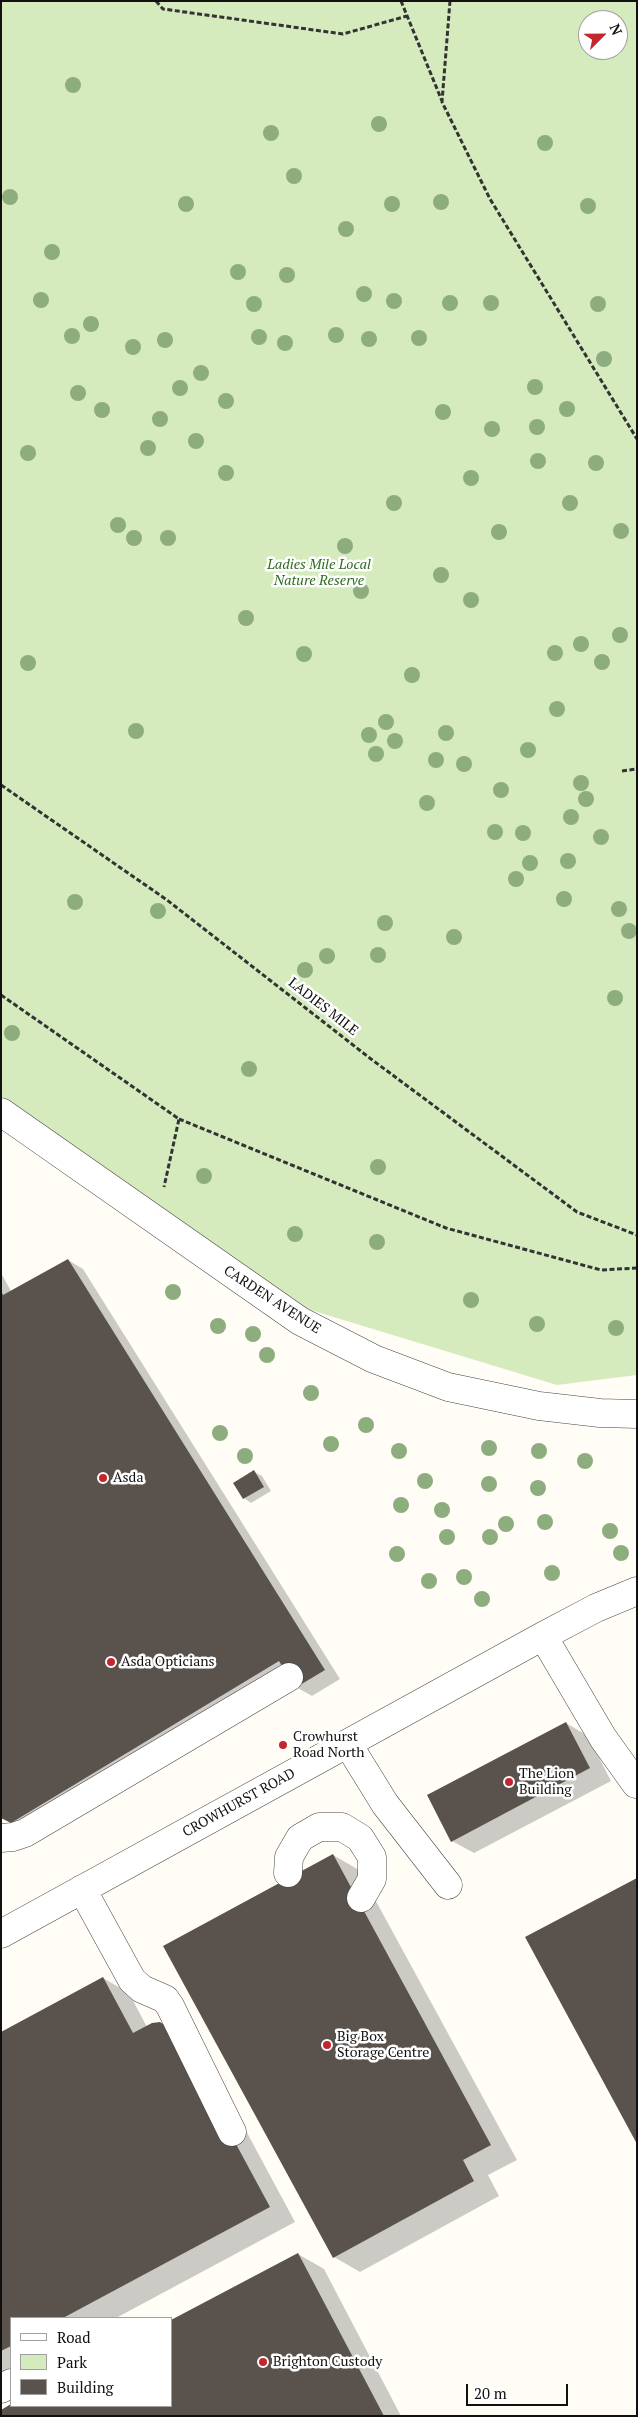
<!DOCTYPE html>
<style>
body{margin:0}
#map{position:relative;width:638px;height:2417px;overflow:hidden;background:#fffdf5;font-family:"PT Serif",serif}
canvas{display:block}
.frame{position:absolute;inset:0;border:2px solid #111;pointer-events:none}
.legend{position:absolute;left:10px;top:2317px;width:162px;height:90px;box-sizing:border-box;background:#fff;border:1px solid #a0a0a0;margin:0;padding:6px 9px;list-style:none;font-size:15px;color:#111}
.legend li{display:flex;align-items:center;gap:10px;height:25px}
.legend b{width:25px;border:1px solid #a0a0a0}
.north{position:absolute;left:578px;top:10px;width:50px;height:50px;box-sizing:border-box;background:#fff;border:1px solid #a0a0a0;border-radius:50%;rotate:67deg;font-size:14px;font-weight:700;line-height:20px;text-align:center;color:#111}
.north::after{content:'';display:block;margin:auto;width:18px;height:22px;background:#c4262e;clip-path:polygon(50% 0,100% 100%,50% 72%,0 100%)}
.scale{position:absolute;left:466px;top:2384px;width:102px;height:22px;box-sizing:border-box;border:2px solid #111;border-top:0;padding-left:6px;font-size:15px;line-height:18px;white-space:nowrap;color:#111;-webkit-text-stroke:4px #fff;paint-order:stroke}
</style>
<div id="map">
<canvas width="638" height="2417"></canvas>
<div class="frame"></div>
<ul class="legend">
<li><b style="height:6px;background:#fff"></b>Road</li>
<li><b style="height:14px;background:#d5ebbd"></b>Park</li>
<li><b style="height:14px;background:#5a524d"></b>Building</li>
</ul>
<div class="north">N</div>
<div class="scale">20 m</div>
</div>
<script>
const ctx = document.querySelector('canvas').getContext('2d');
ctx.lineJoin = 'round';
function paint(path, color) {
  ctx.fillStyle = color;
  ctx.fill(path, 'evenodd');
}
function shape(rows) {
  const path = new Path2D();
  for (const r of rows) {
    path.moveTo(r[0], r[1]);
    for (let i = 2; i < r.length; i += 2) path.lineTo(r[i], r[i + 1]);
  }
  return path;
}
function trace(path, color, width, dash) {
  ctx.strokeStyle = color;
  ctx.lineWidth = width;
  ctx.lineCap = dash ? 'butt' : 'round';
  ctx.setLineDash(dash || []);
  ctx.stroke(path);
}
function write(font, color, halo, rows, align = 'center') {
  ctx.font = font + ' "PT Serif",serif';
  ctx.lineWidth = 5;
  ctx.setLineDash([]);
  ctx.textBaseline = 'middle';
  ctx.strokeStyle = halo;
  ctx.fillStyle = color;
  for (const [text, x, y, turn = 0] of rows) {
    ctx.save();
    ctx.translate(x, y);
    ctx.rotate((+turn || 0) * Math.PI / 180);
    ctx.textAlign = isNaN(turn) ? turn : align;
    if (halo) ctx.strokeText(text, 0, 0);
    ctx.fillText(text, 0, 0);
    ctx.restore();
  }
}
paint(shape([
 [1,1,637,1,637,1375,557,1385,281,1301,1,1096],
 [588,20,618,20,618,50,588,50]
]), '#d5ebbd');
paint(shape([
 [68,1260,83,1269,340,1679,312,1696,296,1687,28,1831,1,1817,1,1273,11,1291],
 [254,1472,262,1476,271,1491,251,1503,244,1498],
 [566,1723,588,1736,611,1781,474,1853,452,1841],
 [333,1855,359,1870,517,2160,488,2175,499,2196,360,2272,334,2257],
 [103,1978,129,1993,147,2027,200,2045,295,2222,116,2318,11,2318,11,2375,1,2380,1,2033],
 [298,2254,324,2269,401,2416,1,2416,11,2406,171,2406]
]), '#0003');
paint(shape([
 [68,1259,325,1670,295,1688,279,1661,11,1823,1,1818,1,1291,3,1295],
 [254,1470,264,1487,243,1499,233,1483],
 [566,1722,590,1768,451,1842,427,1795],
 [333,1854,491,2145,463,2160,474,2181,333,2258,163,1946],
 [637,1878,637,2144,525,1937],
 [103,1977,133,2033,152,2023,160,2022,176,2033,270,2207,63,2318,11,2318,11,2346,1,2351,1,2032],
 [298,2253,384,2416,1,2416,1,2410,11,2404,171,2406,171,2320]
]), '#5a524d');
const minor = shape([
 [1,1112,300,1321,374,1359,448,1387,539,1406,600,1413,637,1414],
 [543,1636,603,1738,636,1784],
 [348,1744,385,1804,448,1885],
 [1,1838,13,1837,25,1833,289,1677],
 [288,1873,289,1857,300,1838,319,1827,342,1827,360,1838,372,1857,372,1879,361,1898],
 [82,1889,132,1980,142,1989,165,1999,170,2006,232,2132],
 [1,1934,543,1636,596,1608,637,1591],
 [1,2389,11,2383]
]);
trace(minor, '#444', 29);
trace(shape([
 [156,1,163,9,343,34,407,16],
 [401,1,442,101],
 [450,1,442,102,490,199,637,439],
 [622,771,637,769],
 [1,785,167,900,371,1059,577,1212,637,1235],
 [1,995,179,1119,164,1187],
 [179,1119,446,1228,601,1270,637,1268]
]), '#333', 3, [5, 2.5]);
trace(minor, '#fff', 28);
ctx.fillStyle = '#8dad7f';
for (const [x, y] of [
 [73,85],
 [379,124],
 [271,133],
 [545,143],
 [294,176],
 [10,197],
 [441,202],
 [186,204],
 [392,204],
 [588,206],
 [346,229],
 [52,252],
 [238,272],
 [287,275],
 [364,294],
 [41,300],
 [394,301],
 [450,303],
 [491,303],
 [254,304],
 [598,304],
 [91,324],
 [336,335],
 [72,336],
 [259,337],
 [419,338],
 [369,339],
 [165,340],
 [285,343],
 [133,347],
 [604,359],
 [201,373],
 [535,387],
 [180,388],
 [78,393],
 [226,401],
 [567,409],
 [102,410],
 [443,412],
 [160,419],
 [537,427],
 [492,429],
 [196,441],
 [148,448],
 [28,453],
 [538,461],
 [596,463],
 [226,473],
 [471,478],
 [394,503],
 [570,503],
 [118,525],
 [621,531],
 [499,532],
 [134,538],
 [168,538],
 [345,546],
 [441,575],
 [361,591],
 [471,600],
 [246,618],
 [620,635],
 [581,644],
 [555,653],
 [304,654],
 [602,662],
 [28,663],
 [412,675],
 [557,709],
 [386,722],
 [136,731],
 [446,733],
 [369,735],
 [395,741],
 [528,750],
 [376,754],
 [436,760],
 [464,764],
 [581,783],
 [501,790],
 [586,799],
 [427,803],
 [571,817],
 [495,832],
 [523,833],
 [601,837],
 [568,861],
 [530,863],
 [516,879],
 [564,899],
 [75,902],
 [619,909],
 [158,911],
 [385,923],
 [629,931],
 [454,937],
 [378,955],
 [327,956],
 [305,970],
 [615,998],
 [12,1033],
 [249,1069],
 [378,1167],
 [204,1176],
 [295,1234],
 [377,1242],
 [173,1292],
 [471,1300],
 [537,1324],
 [218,1326],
 [616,1328],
 [253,1334],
 [267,1355],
 [311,1393],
 [366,1425],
 [220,1433],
 [331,1444],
 [489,1448],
 [399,1451],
 [539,1451],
 [245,1456],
 [585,1461],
 [425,1481],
 [489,1484],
 [538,1488],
 [401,1505],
 [442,1510],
 [545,1522],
 [506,1524],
 [610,1531],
 [447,1537],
 [490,1537],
 [621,1553],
 [397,1554],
 [552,1573],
 [464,1577],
 [429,1581],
 [482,1599]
]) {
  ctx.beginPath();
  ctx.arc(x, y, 8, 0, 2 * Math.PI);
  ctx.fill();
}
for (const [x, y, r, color] of [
 [103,1478,5,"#c4262e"],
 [111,1662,5,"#c4262e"],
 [283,1745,5,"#c4262e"],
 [509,1782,5,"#c4262e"],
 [327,2045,5,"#c4262e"],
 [263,2362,5,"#c4262e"]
]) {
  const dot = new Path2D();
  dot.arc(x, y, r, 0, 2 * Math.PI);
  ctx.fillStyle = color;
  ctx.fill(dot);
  trace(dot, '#fff', 2);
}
write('italic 14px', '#2f6b1f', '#fff', [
 ["Ladies Mile Local",319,565],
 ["Nature Reserve",319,581]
]);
write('14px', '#111', '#fff', [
 ["LADIES MILE",323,1007,38],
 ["CARDEN AVENUE",272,1300,33],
 ["CROWHURST ROAD",239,1803,-29]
]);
write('14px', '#111', '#fff', [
 ["Asda",113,1478],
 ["Asda Opticians",121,1662],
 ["Crowhurst",293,1737],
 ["Road North",293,1753],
 ["The Lion",519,1774],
 ["Building",519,1790],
 ["Big Box",337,2037],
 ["Storage Centre",337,2053],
 ["Brighton Custody",273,2362]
], 'left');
</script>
